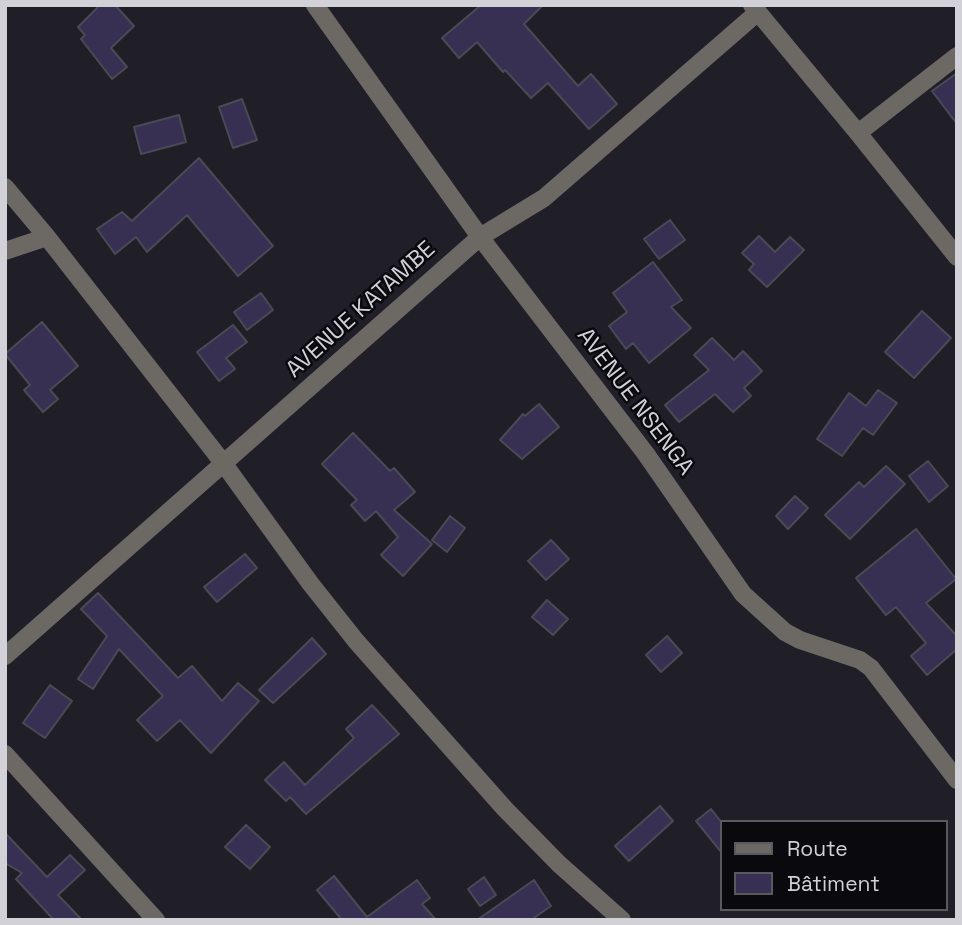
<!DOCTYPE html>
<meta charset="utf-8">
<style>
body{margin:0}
#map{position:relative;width:962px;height:925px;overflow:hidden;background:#201f28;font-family:"Space Grotesk",sans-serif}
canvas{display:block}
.frame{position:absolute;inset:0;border:7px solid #d2d1d8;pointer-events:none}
.legend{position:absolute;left:720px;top:820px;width:228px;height:91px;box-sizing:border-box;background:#0a090d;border:2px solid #5a595e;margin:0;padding:9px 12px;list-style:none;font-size:21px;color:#d2d1d8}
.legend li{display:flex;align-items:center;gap:14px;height:35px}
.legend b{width:35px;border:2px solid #5a595e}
</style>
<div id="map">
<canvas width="962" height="925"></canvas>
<div class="frame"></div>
<ul class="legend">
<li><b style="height:9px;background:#6c6864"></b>Route</li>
<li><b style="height:19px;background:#373053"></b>Bâtiment</li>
</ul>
</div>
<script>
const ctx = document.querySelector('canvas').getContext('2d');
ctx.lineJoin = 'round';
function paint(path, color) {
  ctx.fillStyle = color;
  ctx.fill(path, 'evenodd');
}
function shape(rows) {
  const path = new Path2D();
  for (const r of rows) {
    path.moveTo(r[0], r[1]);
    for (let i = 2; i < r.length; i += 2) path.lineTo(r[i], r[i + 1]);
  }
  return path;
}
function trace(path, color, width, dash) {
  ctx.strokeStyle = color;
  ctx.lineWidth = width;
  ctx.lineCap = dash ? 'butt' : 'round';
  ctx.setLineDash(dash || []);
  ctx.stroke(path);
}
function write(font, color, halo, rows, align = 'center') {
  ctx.font = font + ' "Space Grotesk",sans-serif';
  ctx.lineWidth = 5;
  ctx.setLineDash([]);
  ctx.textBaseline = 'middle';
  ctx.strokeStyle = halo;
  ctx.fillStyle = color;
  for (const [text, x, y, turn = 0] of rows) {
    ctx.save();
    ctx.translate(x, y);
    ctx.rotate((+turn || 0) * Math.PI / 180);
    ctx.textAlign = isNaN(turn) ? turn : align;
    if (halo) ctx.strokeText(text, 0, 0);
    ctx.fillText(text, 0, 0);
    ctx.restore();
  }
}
const building = shape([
 [100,5,115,5,134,26,111,48,127,67,112,79,81,39,85,35,78,27,100,5],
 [481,5,543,5,524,24,578,86,591,74,617,104,589,129,548,83,531,98,505,70,503,72,477,42,459,58,442,38,481,5],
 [957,73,957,124,932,91,957,73],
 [242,99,257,140,233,148,219,107,242,99],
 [179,115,186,142,141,154,134,127,179,115],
 [199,158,273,246,238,276,187,215,147,252,136,237,115,254,97,229,122,212,132,221,199,158],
 [670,220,685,240,659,259,644,239,670,220],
 [759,236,775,252,790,237,804,250,767,287,749,270,754,264,742,253,759,236],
 [653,262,682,300,671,307,691,328,649,363,633,343,626,349,609,326,627,312,613,293,653,262],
 [261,293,273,310,247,330,234,312,261,293],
 [922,311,951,338,914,378,885,352,922,311],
 [42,322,78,366,50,390,58,399,43,412,24,390,30,385,5,354,42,322],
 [233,325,247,342,226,358,235,369,219,381,197,352,233,325],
 [712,338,734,360,743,351,762,371,744,388,751,396,733,412,715,394,679,422,665,405,709,370,694,355,712,338],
 [878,390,897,403,873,435,863,428,842,456,817,439,849,393,866,406,878,390],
 [539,404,559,427,522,459,500,440,523,414,525,416,539,404],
 [353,433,390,471,394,468,415,492,394,510,432,544,403,576,381,555,398,537,376,511,365,521,351,505,357,500,322,464,353,433],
 [928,461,948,486,929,502,909,476,928,461],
 [886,466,905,484,850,539,825,515,859,482,864,487,886,466],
 [795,496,808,508,788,529,776,516,795,496],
 [450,516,465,528,447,552,432,540,450,516],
 [916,529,956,579,926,603,957,636,957,649,927,675,911,656,926,643,896,607,886,615,856,578,916,529],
 [551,540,569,559,546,580,528,561,551,540],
 [245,554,257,568,217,602,204,587,245,554],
 [98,593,178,678,192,666,222,701,238,683,259,701,211,753,180,720,157,741,137,720,163,696,119,649,93,689,78,679,107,636,81,609,98,593],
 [547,600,568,619,553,635,532,617,547,600],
 [667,636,682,653,661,672,646,655,667,636],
 [312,638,326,654,273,703,259,690,312,638],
 [50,685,72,701,45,738,23,723,50,685],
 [372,705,399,734,306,814,290,797,286,801,265,780,284,762,305,785,354,738,346,729,372,705],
 [660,806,673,821,629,861,615,846,660,806],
 [711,809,722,823,722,853,696,821,711,809],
 [246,825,270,847,250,869,225,847,246,825],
 [5,833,47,877,70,855,85,870,58,895,82,920,54,920,16,879,22,873,5,863,5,833],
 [334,876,367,917,417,880,430,898,422,904,436,920,342,920,317,890,334,876],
 [484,877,496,895,480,906,468,889,484,877],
 [534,880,551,906,531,920,477,920,534,880]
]);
paint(building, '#373053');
trace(building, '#4b4954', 2);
trace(shape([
 [315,5,480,237,646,454,743,594,785,632,800,640,860,660,871,668,957,780],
 [752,5,858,133,957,257],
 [858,133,957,56],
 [5,187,47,237,224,464,310,583,356,641,505,809,559,864,622,920],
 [5,251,47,237],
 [5,656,480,237,544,198,758,12],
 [5,754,156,920]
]), '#6c6864', 18);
write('23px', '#d2d1d8', '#0a090d', [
 ["AVENUE KATAMBE",361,310,-42],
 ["AVENUE NSENGA",635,402,53]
]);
</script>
